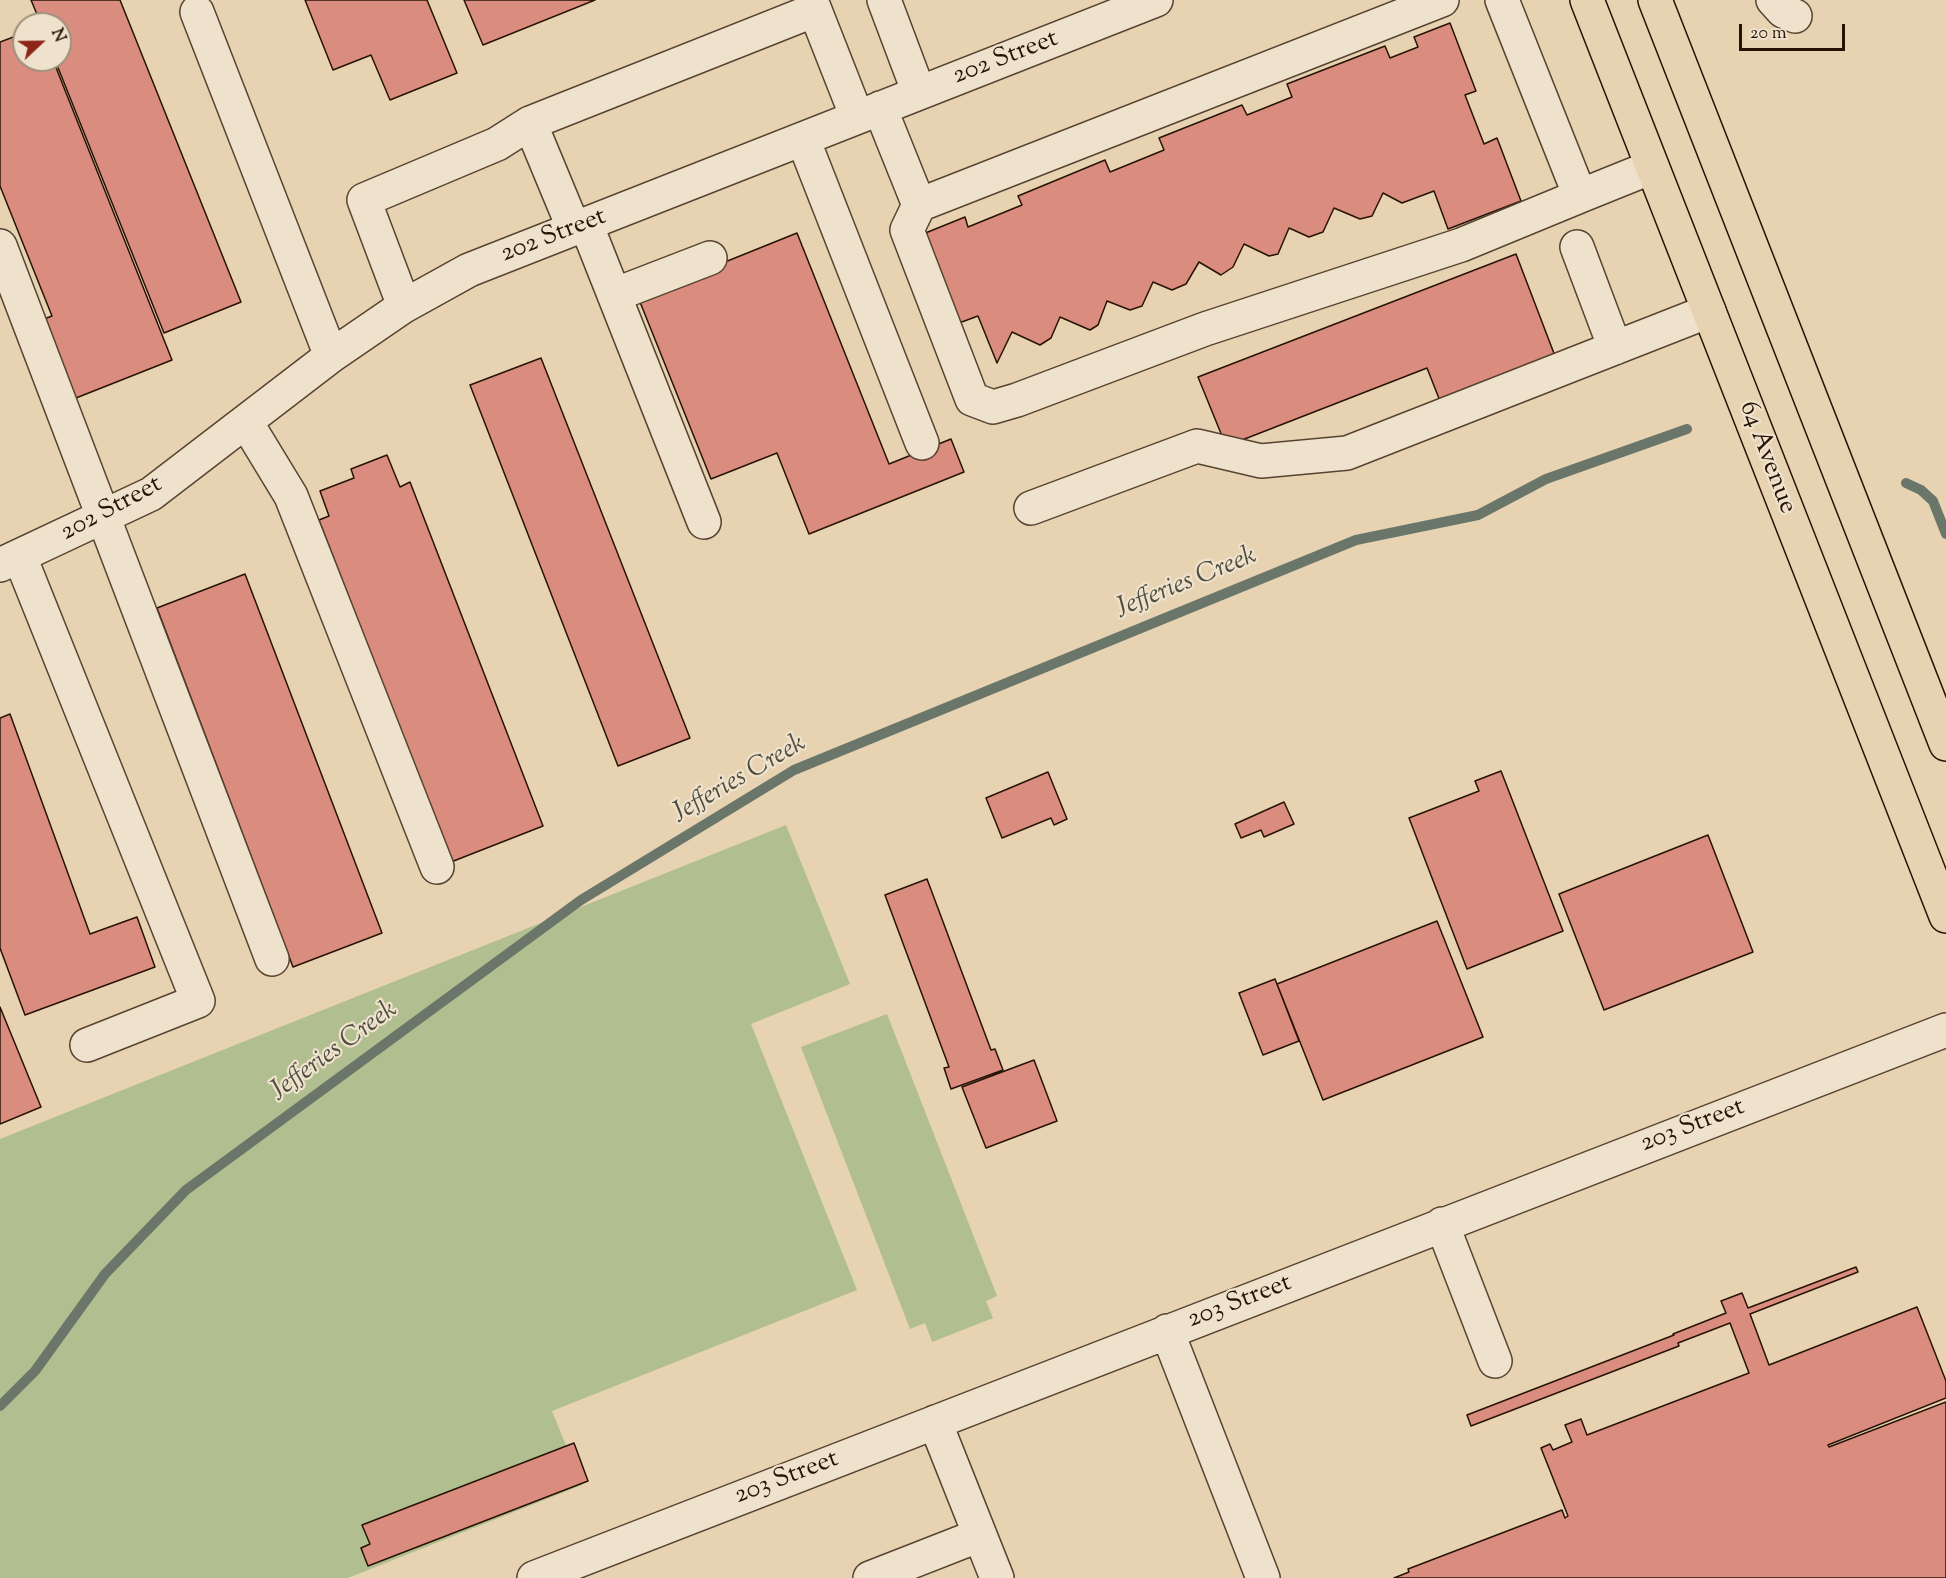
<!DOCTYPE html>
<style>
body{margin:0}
#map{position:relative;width:1946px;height:1578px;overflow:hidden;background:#e7d3b1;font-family:"Sorts Mill Goudy",serif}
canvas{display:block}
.north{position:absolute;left:12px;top:12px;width:60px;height:60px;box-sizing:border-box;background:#efe2cc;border:2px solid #9f8f7d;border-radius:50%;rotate:68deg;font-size:16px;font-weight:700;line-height:24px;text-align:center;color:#271306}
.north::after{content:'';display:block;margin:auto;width:21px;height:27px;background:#8f2418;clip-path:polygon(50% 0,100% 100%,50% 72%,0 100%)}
.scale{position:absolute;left:1739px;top:24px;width:106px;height:27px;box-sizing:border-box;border:3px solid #271306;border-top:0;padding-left:8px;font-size:18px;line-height:21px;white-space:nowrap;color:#271306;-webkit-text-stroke:4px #efe2cc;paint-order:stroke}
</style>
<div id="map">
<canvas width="1946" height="1578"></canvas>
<div class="north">N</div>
<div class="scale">20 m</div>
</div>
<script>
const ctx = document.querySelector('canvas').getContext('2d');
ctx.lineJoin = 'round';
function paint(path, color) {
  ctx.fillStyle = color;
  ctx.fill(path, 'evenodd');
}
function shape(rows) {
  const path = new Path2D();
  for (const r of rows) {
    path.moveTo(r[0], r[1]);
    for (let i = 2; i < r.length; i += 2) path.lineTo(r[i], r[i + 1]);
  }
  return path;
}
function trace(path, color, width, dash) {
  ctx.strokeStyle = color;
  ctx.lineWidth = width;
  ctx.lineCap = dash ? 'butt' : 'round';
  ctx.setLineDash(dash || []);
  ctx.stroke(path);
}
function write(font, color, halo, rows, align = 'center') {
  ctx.font = font + ' "Sorts Mill Goudy",serif';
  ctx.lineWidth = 4.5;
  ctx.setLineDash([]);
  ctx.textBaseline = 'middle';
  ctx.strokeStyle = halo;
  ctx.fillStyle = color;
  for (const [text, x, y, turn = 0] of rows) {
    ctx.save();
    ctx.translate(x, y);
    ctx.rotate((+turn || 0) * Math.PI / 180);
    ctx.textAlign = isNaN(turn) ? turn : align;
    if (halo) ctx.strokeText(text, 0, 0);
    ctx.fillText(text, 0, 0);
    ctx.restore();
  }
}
paint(shape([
 [786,825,850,984,751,1024,857,1290,552,1411,582,1485,348,1578,0,1578,0,1139],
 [887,1014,997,1296,986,1301,993,1318,932,1342,925,1323,910,1329,801,1047]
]), '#b1be8f');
trace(shape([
 [1906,483,1921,490,1933,501,1946,534],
 [0,1406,35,1371,105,1274,186,1190,581,900,794,770,1356,540,1478,515,1546,479,1687,429]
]), '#6a766a', 10);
const building = shape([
 [31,0,120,0,241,302,164,333,55,60,60,60,60,24,41,24,31,0],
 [305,0,427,0,457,73,390,100,371,55,333,70,305,0],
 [464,0,595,0,483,45,464,0],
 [1450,23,1476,91,1465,95,1484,144,1497,138,1521,201,1448,229,1434,191,1402,203,1383,193,1372,216,1360,219,1334,208,1323,232,1309,237,1289,228,1278,254,1269,256,1244,244,1233,267,1221,275,1199,262,1186,284,1172,290,1153,282,1142,306,1130,310,1107,301,1098,325,1090,330,1060,317,1051,338,1040,345,1012,332,997,363,978,316,959,323,923,234,965,217,968,227,1022,205,1018,196,1105,160,1110,172,1164,150,1159,138,1242,105,1247,115,1292,97,1287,84,1385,46,1390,58,1418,47,1414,37,1450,23],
 [24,33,24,60,53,60,172,360,76,398,44,319,52,316,0,186,0,42,24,33],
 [797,233,889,464,951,439,964,472,809,534,777,453,711,479,638,297,797,233],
 [1516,254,1555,356,1440,401,1427,368,1242,440,1222,436,1198,377,1516,254],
 [541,358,690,738,618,766,470,385,541,358],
 [387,455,400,487,410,482,543,826,451,862,319,520,329,516,320,491,354,478,351,469,387,455],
 [245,574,382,933,293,967,157,608,245,574],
 [10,714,90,934,137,917,155,967,25,1015,0,948,0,718,10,714],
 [1501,771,1563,931,1467,969,1409,818,1479,791,1475,781,1501,771],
 [1048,772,1067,819,1054,825,1051,818,1002,838,986,798,1048,772],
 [1284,802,1294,824,1264,837,1261,830,1241,838,1235,824,1284,802],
 [1708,835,1753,952,1604,1010,1559,894,1708,835],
 [927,879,991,1050,995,1049,1003,1070,951,1089,944,1068,949,1067,885,895,927,879],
 [1437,921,1483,1037,1323,1100,1277,984,1437,921],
 [1275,979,1299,1041,1263,1055,1239,993,1275,979],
 [0,1007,41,1107,0,1124,0,1007],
 [1034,1060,1057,1121,986,1148,962,1087,1034,1060],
 [1856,1267,1858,1272,1750,1314,1769,1365,1917,1307,1946,1381,1946,1398,1828,1445,1829,1447,1946,1402,1946,1578,1394,1578,1409,1572,1408,1569,1562,1510,1565,1518,1568,1516,1541,1448,1550,1444,1553,1450,1572,1442,1565,1425,1581,1419,1587,1435,1749,1373,1730,1323,1678,1343,1679,1346,1471,1426,1467,1415,1674,1335,1673,1334,1726,1313,1721,1301,1742,1293,1748,1308,1856,1267],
 [574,1443,588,1481,368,1566,361,1548,370,1544,362,1525,574,1443]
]);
paint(building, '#da8d7e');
trace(building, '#271306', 1.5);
const minor = shape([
 [811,0,857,117],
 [884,0,919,93],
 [1442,0,919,205,907,230,972,399,993,407,1017,400,1205,329,1461,245,1580,196,1502,0],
 [1773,0,1783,11,1795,16],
 [197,12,331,356],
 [880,108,919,205],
 [803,139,922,443],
 [1580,196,1652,167],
 [586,224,704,522],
 [574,229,530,123,815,10],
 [0,246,272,959],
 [1577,247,1615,348],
 [614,295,710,258],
 [404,306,364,200,497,144,530,123],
 [246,422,291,496,437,867],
 [1031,508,1197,446,1261,461,1347,453,1709,311],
 [20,557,198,1001,87,1045],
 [0,565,151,494,331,356,404,306,469,270,1156,0],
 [1442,1224,1495,1361],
 [1167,1331,1263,1578],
 [935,1422,997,1578],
 [534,1578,1946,1030],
 [870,1578,980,1535]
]);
const major = shape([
 [1587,0,1946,916],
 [1655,0,1946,744]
]);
trace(minor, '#574331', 36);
trace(major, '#271306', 36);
trace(minor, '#efe2cc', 33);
trace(major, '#e7d3b1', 33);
write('26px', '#271306', '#efe2cc', [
 ["202 Street",1006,59,-21],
 ["202 Street",554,237,-21],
 ["64 Avenue",1766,458,69],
 ["202 Street",112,510,-28],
 ["203 Street",1693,1127,-21],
 ["203 Street",1240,1303,-21],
 ["203 Street",787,1479,-21]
]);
write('italic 27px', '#4e4d40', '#efe2cc', [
 ["Jefferies Creek",1187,584,-22],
 ["Jefferies Creek",740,780,-30],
 ["Jefferies Creek",335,1052,-36]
]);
</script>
